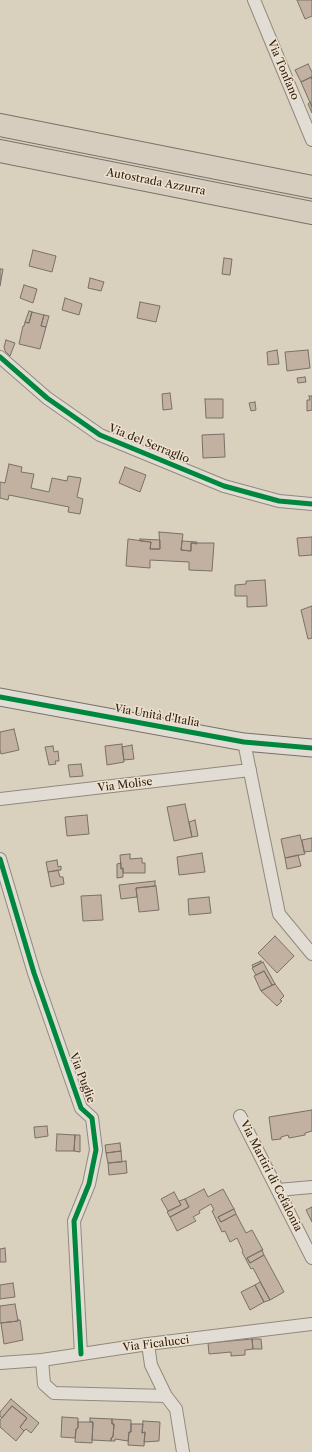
<!DOCTYPE html>
<meta charset="utf-8">
<style>
body{margin:0}
canvas{display:block;background:#d9d0be}
</style>
<canvas width="312" height="1452"></canvas>
<script>
const ctx = document.querySelector('canvas').getContext('2d');
ctx.lineJoin = 'round';
function paint(path, color) {
  ctx.fillStyle = color;
  ctx.fill(path, 'evenodd');
}
function shape(rows) {
  const path = new Path2D();
  for (const r of rows) {
    path.moveTo(r[0], r[1]);
    for (let i = 2; i < r.length; i += 2) path.lineTo(r[i], r[i + 1]);
  }
  return path;
}
function trace(path, color, width, dash) {
  ctx.strokeStyle = color;
  ctx.lineWidth = width;
  ctx.lineCap = dash ? 'butt' : 'round';
  ctx.setLineDash(dash || []);
  ctx.stroke(path);
}
function write(font, color, halo, rows, align = 'center') {
  ctx.font = font + ' "Libre Caslon Text",serif';
  ctx.lineWidth = 3;
  ctx.setLineDash([]);
  ctx.textBaseline = 'middle';
  ctx.strokeStyle = halo;
  ctx.fillStyle = color;
  for (const [text, x, y, turn = 0] of rows) {
    ctx.save();
    ctx.translate(x, y);
    ctx.rotate((+turn || 0) * Math.PI / 180);
    ctx.textAlign = isNaN(turn) ? turn : align;
    if (halo) ctx.strokeText(text, 0, 0);
    ctx.fillText(text, 0, 0);
    ctx.restore();
  }
}
const building = shape([
 [297,0,312,0,312,16,305,19,297,0],
 [308,64,312,72,312,77,301,82,295,70,308,64],
 [311,77,312,80,312,107,301,82,311,77],
 [310,102,312,107,312,113,308,104,310,102],
 [33,250,56,256,52,272,29,266,33,250],
 [224,258,232,259,230,275,222,274,224,258],
 [0,269,3,269,0,286,0,269],
 [90,278,104,282,101,291,88,288,90,278],
 [24,285,37,289,33,303,20,298,24,285],
 [65,298,82,304,79,315,62,310,65,298],
 [140,302,160,306,156,322,137,318,140,302],
 [29,311,32,312,29,323,25,322,29,311],
 [32,312,44,315,41,326,46,327,40,349,19,344,23,326,24,326,25,322,29,323,32,312],
 [44,315,49,316,46,327,41,326,44,315],
 [6,340,15,343,10,356,5,351,4,347,6,340],
 [277,350,279,364,268,365,267,352,277,350],
 [308,350,310,368,287,371,285,352,308,350],
 [305,377,306,382,298,383,297,378,305,377],
 [170,393,172,409,163,410,162,394,170,393],
 [309,396,312,396,312,410,307,411,307,400,310,400,309,396],
 [205,399,223,399,223,418,206,418,205,399],
 [255,402,256,410,251,411,249,403,255,402],
 [224,434,225,457,203,458,202,435,224,434],
 [9,464,22,467,21,472,34,474,31,488,49,492,52,478,67,481,68,476,81,478,77,497,83,499,80,514,68,512,69,507,9,495,8,500,0,498,0,482,5,483,9,464],
 [125,467,146,475,140,492,119,483,125,467],
 [159,532,183,534,181,550,191,551,191,543,214,543,212,571,189,570,189,562,150,560,150,568,126,566,128,539,151,542,150,549,160,549,159,532],
 [312,537,312,555,299,556,297,538,312,537],
 [140,539,160,540,160,549,150,549,151,542,140,541,140,539],
 [182,541,197,542,197,544,191,543,191,551,181,550,182,541],
 [265,580,267,606,247,607,247,596,235,596,235,585,246,584,246,581,265,580],
 [312,606,312,638,308,639,301,610,312,606],
 [14,729,19,750,1,754,0,750,0,732,14,729],
 [122,744,124,762,107,765,105,746,122,744],
 [132,745,134,759,124,760,122,747,132,745],
 [53,746,54,752,58,751,59,761,55,761,56,764,49,765,45,747,53,746],
 [81,764,83,776,70,777,68,765,81,764],
 [185,804,192,837,174,841,167,807,185,804],
 [87,815,89,834,67,836,65,817,87,815],
 [195,820,198,836,192,837,189,822,195,820],
 [300,835,305,854,285,858,281,839,300,835],
 [312,838,312,851,304,852,302,840,312,838],
 [202,853,205,872,179,875,177,857,202,853],
 [130,854,130,859,142,858,142,863,145,863,145,873,123,873,123,868,121,869,120,855,130,854],
 [298,855,301,866,287,869,285,858,298,855],
 [57,860,58,867,61,866,61,870,48,872,46,862,57,860],
 [121,863,121,869,123,868,123,877,117,878,117,864,121,863],
 [58,870,60,877,63,877,64,884,51,887,48,872,58,870],
 [155,881,155,886,136,888,137,897,121,899,119,885,155,881],
 [156,886,159,910,139,912,136,888,156,886],
 [101,895,103,920,83,921,81,896,101,895],
 [209,897,211,913,189,915,188,899,209,897],
 [275,936,294,956,277,973,258,953,275,936],
 [261,961,261,963,253,967,252,965,261,961],
 [263,962,275,984,272,985,264,971,256,975,252,968,263,962],
 [264,971,272,985,261,991,254,976,264,971],
 [275,984,284,996,280,1000,282,1001,277,1006,261,991,275,984],
 [312,1110,312,1131,305,1133,305,1135,289,1138,288,1135,281,1137,281,1139,272,1140,269,1117,312,1110],
 [47,1126,48,1136,35,1138,34,1127,47,1126],
 [57,1134,75,1135,74,1151,56,1151,57,1134],
 [75,1135,80,1135,80,1152,74,1151,75,1135],
 [120,1143,121,1151,106,1153,105,1145,120,1143],
 [121,1151,122,1162,108,1163,106,1153,121,1151],
 [126,1161,127,1173,109,1175,108,1163,126,1161],
 [204,1189,208,1197,223,1189,234,1209,218,1217,221,1222,236,1214,246,1233,252,1230,263,1250,247,1258,250,1263,264,1255,284,1292,270,1300,253,1268,251,1269,242,1252,243,1251,237,1238,230,1242,225,1231,222,1232,212,1211,214,1210,211,1204,199,1211,200,1213,193,1217,196,1221,177,1231,170,1217,189,1207,185,1199,204,1189],
 [174,1192,181,1205,168,1211,161,1199,174,1192],
 [185,1199,189,1207,170,1217,167,1212,181,1205,179,1201,185,1199],
 [312,1207,312,1222,306,1210,312,1207],
 [234,1209,236,1214,221,1222,218,1217,234,1209],
 [5,1248,6,1262,0,1262,0,1249,5,1248],
 [262,1250,264,1255,250,1263,247,1258,262,1250],
 [260,1282,270,1300,264,1302,255,1285,260,1282],
 [13,1283,15,1297,0,1299,0,1285,13,1283],
 [255,1285,264,1302,250,1310,241,1292,255,1285],
 [15,1304,18,1321,0,1323,0,1306,15,1304],
 [18,1320,20,1320,23,1340,4,1344,1,1323,18,1321,18,1320],
 [252,1339,261,1339,262,1349,253,1349,252,1339],
 [252,1339,253,1349,245,1350,245,1355,231,1356,231,1352,209,1354,208,1343,252,1339],
 [11,1399,39,1423,31,1433,26,1429,24,1431,20,1427,27,1418,12,1406,2,1418,0,1416,0,1412,11,1399],
 [12,1406,27,1418,20,1427,24,1431,16,1441,0,1427,0,1420,12,1406],
 [62,1417,78,1418,78,1428,76,1429,75,1438,61,1437,62,1417],
 [90,1418,112,1419,112,1424,114,1424,113,1437,111,1438,111,1441,92,1440,93,1422,90,1422,90,1418],
 [112,1419,131,1420,131,1432,129,1432,128,1441,115,1439,115,1441,111,1441,111,1438,113,1437,114,1424,112,1424,112,1419],
 [143,1421,160,1422,159,1441,144,1442,145,1432,142,1433,143,1421],
 [78,1422,93,1422,92,1443,75,1442,76,1429,78,1428,78,1422],
 [131,1424,143,1424,142,1433,145,1432,144,1446,128,1445,129,1432,131,1432,131,1424]
]);
paint(building, '#c2b0a1');
trace(building, '#797168', 1);
const street = shape([
 [254,0,312,140],
 [0,357,47,398,100,435,224,486,279,501,312,504],
 [244,742,279,914,312,954],
 [0,799,250,770],
 [0,859,34,973,81,1108,92,1118,96,1150,89,1184,74,1221,81,1354],
 [240,1116,312,1258],
 [278,1190,312,1187],
 [148,1344,151,1365,166,1396,176,1409,183,1452],
 [42,1360,44,1384,54,1393,166,1396],
 [0,1363,42,1360,148,1344,312,1324]
]);
const secondary = shape([
 [0,697,244,742,312,748]
]);
const highway = shape([
 [0,125,312,187],
 [0,151,312,213]
]);
trace(street, '#90897e', 14);
trace(secondary, '#797168', 19);
trace(highway, '#797168', 24);
trace(street, '#e2ddd4', 12);
trace(secondary, '#e2ddd4', 17);
trace(highway, '#d6cdbf', 22);
trace(shape([
 [0,357,47,398,100,435,224,486,279,501,312,504],
 [0,697,244,742,312,748],
 [0,859,34,973,81,1108,92,1118,96,1150,89,1184,74,1221,81,1354]
]), '#00873e', 5);
write('11px', '#31211a', '#eee2cd', [
 ["Via Tonfano",283,70,67],
 ["Autostrada Azzurra",156,182,11],
 ["Via del Serraglio",149,444,22],
 ["Via Unità d'Italia",157,716,10],
 ["Via Molise",125,785,-7],
 ["Via Puglie",82,1078,69],
 ["Via Martiri di Cefalonia",271,1176,63],
 ["Via Ficalucci",156,1344,-7]
]);
</script>
